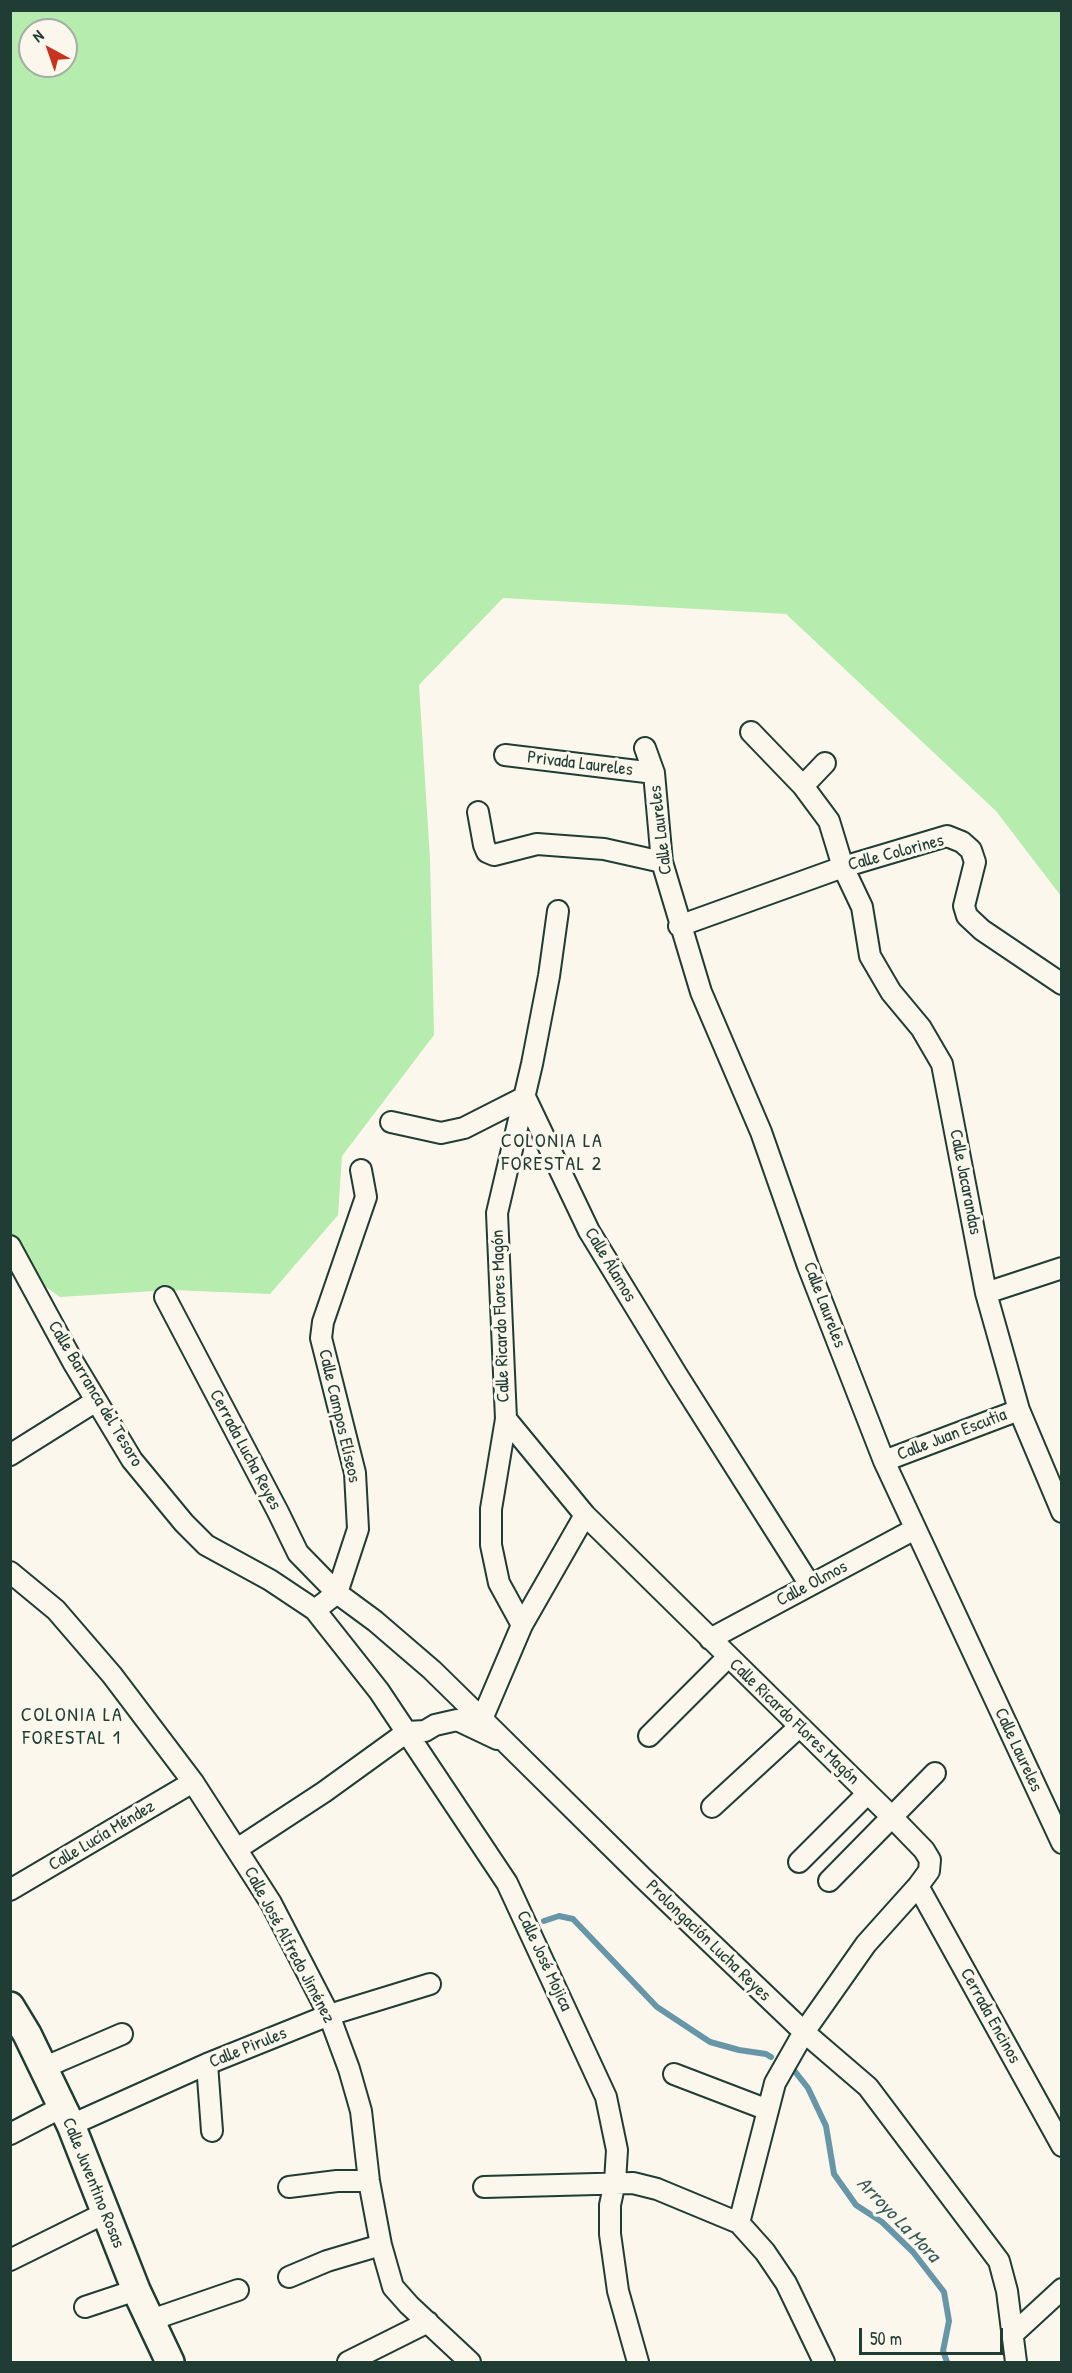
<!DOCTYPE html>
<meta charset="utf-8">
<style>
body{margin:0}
#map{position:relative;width:1072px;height:2373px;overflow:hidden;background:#fbf7ec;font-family:"Patrick Hand",sans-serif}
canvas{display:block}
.frame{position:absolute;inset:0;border:12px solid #1f3d34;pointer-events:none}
.north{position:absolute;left:18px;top:18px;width:60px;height:60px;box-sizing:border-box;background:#fbf7ec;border:2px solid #a3ada2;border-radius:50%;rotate:320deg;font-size:16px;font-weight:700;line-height:24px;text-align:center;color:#1f3d34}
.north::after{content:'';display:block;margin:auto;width:21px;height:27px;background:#c8321e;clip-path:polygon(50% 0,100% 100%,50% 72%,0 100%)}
.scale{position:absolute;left:859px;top:2328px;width:144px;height:27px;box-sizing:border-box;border:3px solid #1f3d34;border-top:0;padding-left:8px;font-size:18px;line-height:21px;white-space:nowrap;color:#1f3d34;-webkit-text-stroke:4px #fbf7ec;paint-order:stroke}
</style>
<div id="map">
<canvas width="1072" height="2373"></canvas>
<div class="frame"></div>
<div class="north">N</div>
<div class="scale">50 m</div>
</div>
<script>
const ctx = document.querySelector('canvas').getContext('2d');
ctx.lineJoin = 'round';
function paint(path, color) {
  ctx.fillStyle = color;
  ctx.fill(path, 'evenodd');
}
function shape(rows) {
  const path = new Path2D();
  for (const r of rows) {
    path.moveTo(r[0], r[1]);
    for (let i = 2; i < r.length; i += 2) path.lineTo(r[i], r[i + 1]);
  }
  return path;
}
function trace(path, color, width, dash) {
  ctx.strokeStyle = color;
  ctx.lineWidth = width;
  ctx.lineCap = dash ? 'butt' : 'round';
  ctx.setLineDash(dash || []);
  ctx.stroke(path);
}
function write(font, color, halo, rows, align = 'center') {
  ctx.font = font + ' "Patrick Hand",sans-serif';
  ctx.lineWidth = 6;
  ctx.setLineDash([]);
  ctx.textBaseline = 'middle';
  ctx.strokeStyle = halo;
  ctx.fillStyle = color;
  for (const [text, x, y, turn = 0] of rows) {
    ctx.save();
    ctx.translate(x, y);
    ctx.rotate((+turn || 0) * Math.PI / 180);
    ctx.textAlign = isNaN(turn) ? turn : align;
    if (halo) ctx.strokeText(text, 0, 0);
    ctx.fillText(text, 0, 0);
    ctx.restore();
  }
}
paint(shape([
 [11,11,1061,11,1061,896,996,811,786,614,503,598,419,685,430,859,434,1035,342,1156,338,1215,270,1294,171,1290,60,1297,11,1262],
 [30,30,66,30,66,66,30,66]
]), '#b6ecae');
trace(shape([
 [544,1921,559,1916,573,1919,657,2007,710,2042,739,2050,766,2054,771,2057],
 [793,2069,808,2088,826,2126,834,2174,856,2205,882,2222,913,2252,944,2292,949,2321,943,2351,947,2362]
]), '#6796a9', 6);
const street = shape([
 [751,732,803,786,829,821,843,867,862,907,870,956,891,992,921,1028,942,1064,986,1293,1019,1410,1062,1512],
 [645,748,654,773,662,862,701,992,761,1132,808,1266,884,1461,1062,1843],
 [505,755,654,773],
 [803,786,825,763],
 [478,812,484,845,487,852,494,855,537,844,604,849,662,862],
 [679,926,843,867,947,836,962,842,971,850,975,862,964,906,967,916,982,930,1062,984],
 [525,1097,589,1231,677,1375,810,1585],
 [391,1122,441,1133,464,1128,525,1097],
 [10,1246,73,1362,132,1460,184,1523,206,1545,270,1580,315,1610,379,1691,507,1883,606,2097,617,2150,615,2182,610,2205,610,2234,618,2291,638,2362],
 [986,1293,1062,1268],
 [165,1297,278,1512,298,1553,337,1593,358,1529,355,1473,321,1338,323,1322,366,1197,361,1170],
 [10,1455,96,1401],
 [884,1461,1019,1410],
 [10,1572,56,1610,112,1675,193,1782,271,1903,329,2015,349,2069,361,2111,369,2181,381,2245,393,2287,409,2305,470,2362],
 [315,1610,337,1593,375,1621,432,1670,482,1719,644,1879,804,2032,868,2087,999,2261,1007,2291,1016,2362],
 [522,1625,499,1583,491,1545,491,1509,506,1419,497,1213,532,1064,549,976,558,911],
 [710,1639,915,1529],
 [482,1719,522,1625,585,1515],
 [649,1736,728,1657],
 [712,1807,799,1727],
 [237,1849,324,1792,407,1732,425,1731,435,1725,457,1720,497,1739],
 [799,1862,867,1794],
 [829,1881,935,1773],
 [918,1886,1062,2146],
 [10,1890,193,1782],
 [207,2064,212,2131],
 [43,2068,122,2034],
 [674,2074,768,2110],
 [71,2125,207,2064,329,2015,430,1984],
 [10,2134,62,2107],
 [289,2187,337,2181,369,2181],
 [484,2187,633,2183,657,2189,739,2223,775,2083,804,2032,866,1944,918,1886,929,1871,930,1860,924,1850,892,1817,585,1515,506,1419],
 [739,2223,765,2252,786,2283,824,2362],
 [10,2260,105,2213],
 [289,2277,327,2261,381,2245],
 [85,2307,136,2290],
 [151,2320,238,2290],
 [1012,2335,1062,2289],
 [348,2362,428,2322]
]);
const secondary = shape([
 [10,2006,27,2034,71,2125,136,2290,170,2362]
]);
trace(street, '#1f3d34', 24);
trace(secondary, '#1f3d34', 32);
trace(street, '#fbf7ec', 20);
trace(secondary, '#fbf7ec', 27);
write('18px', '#1f3d34', '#fbf7ec', [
 ["Privada Laureles",580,764,7],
 ["Calle Laureles",661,830,-97],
 ["Calle Colorines",896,853,-15],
 ["Calle Jacarandas",965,1182,79],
 ["Calle Álamos",610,1265,59],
 ["Calle Laureles",824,1305,69],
 ["Calle Ricardo Flores Magón",501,1316,-92],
 ["Calle Barranca del Tesoro",95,1394,59],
 ["Calle Campos Elíseos",339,1416,77],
 ["Calle Juan Escutia",952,1435,-21],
 ["Cerrada Lucha Reyes",245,1450,62],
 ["Calle Olmos",812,1584,-28],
 ["Calle Ricardo Flores Magón",794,1722,44],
 ["Calle Laureles",1018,1750,65],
 ["Calle Lucía Méndez",102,1836,-31],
 ["Prolongación Lucha Reyes",708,1941,44],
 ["Calle José Alfredo Jiménez",289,1945,62],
 ["Calle José Mojica",544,1961,65],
 ["Cerrada Encinos",990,2016,61],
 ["Calle Pirules",248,2048,-22],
 ["Calle Juventino Rosas",93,2183,68]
]);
ctx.letterSpacing = '1.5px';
write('20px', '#1f3d34', '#fbf7ec', [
 ["COLONIA LA",552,1142],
 ["FORESTAL 2",552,1165],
 ["COLONIA LA",72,1716],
 ["FORESTAL 1",72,1739]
]);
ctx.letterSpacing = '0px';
write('italic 20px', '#375b5b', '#fbf7ec', [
 ["Arroyo La Mora",898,2220,46]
]);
</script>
